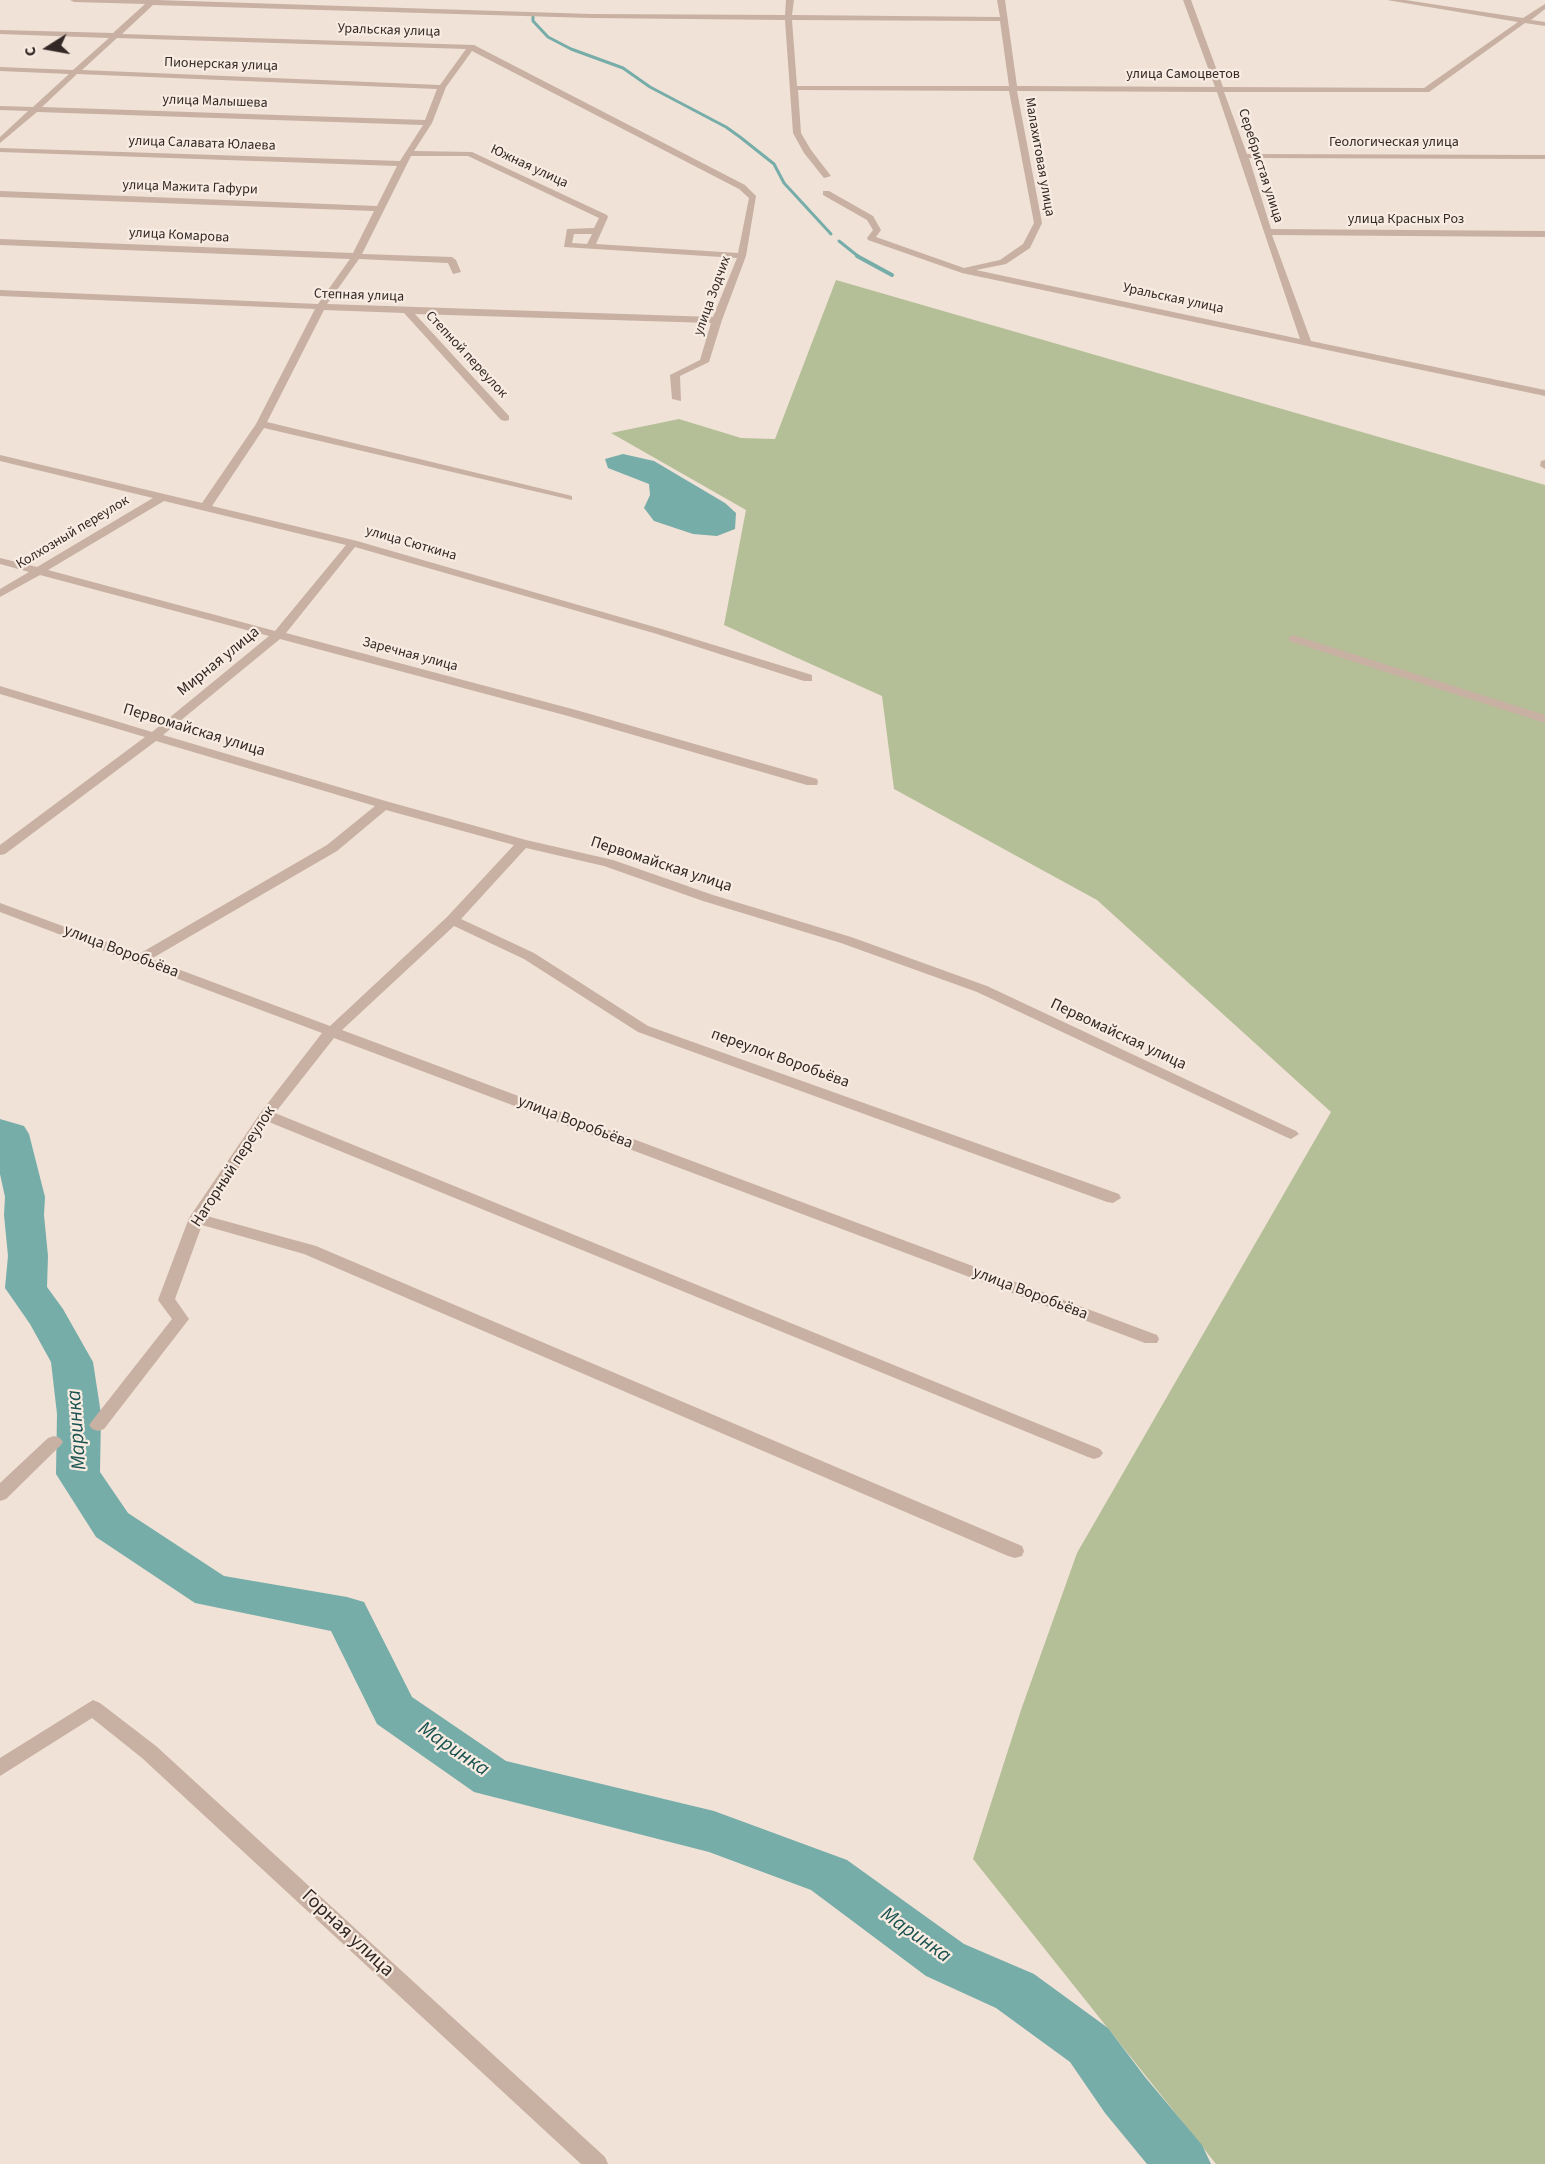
<!DOCTYPE html>
<meta charset="utf-8">
<style>
body{margin:0}
#map{position:relative;width:1545px;height:2164px;overflow:hidden;background:#f0e2d7;font-family:"Source Sans 3",sans-serif}
canvas{display:block}
.north{position:absolute;left:18px;top:18px;width:60px;height:60px;-webkit-text-stroke:4px #f8ece2;paint-order:stroke;rotate:259deg;font-size:16px;font-weight:700;line-height:24px;text-align:center;color:#332825}
.north::after{content:'';display:block;margin:auto;width:21px;height:27px;background:#332825;clip-path:polygon(50% 0,100% 100%,50% 72%,0 100%)}
</style>
<div id="map">
<canvas width="1545" height="2164"></canvas>
<div class="north">С</div>
</div>
<script>
const ctx = document.querySelector('canvas').getContext('2d');
ctx.lineJoin = 'round';
function paint(path, color) {
  ctx.fillStyle = color;
  ctx.fill(path, 'evenodd');
}
function shape(rows) {
  const path = new Path2D();
  for (const r of rows) {
    path.moveTo(r[0], r[1]);
    for (let i = 2; i < r.length; i += 2) path.lineTo(r[i], r[i + 1]);
  }
  return path;
}
function trace(path, color, width, dash) {
  ctx.strokeStyle = color;
  ctx.lineWidth = width;
  ctx.lineCap = dash ? 'butt' : 'round';
  ctx.setLineDash(dash || []);
  ctx.stroke(path);
}
function write(font, color, halo, rows, align = 'center') {
  ctx.font = font + ' "Source Sans 3",sans-serif';
  ctx.lineWidth = 4.5;
  ctx.setLineDash([]);
  ctx.textBaseline = 'middle';
  ctx.strokeStyle = halo;
  ctx.fillStyle = color;
  for (const [text, x, y, turn = 0] of rows) {
    ctx.save();
    ctx.translate(x, y);
    ctx.rotate((+turn || 0) * Math.PI / 180);
    ctx.textAlign = isNaN(turn) ? turn : align;
    if (halo) ctx.strokeText(text, 0, 0);
    ctx.fillText(text, 0, 0);
    ctx.restore();
  }
}
paint(shape([
 [836,280,1545,485,1545,2164,1216,2164,973,1859,1021,1710,1077,1553,1331,1112,1097,900,894,789,882,696,724,625,746,510,611,433,679,419,741,438,775,439]
]), '#b5bf97');
paint(shape([
 [623,454,654,461,725,503,736,513,735,529,717,536,693,534,654,521,644,508,650,495,649,484,608,468,605,459]
]), '#76ada9');
trace(shape([
 [533,17,533,21,548,37,571,49,623,68,650,87,726,127,740,137,774,164,784,183,831,234],
 [839,241,859,257]
]), '#76ada9', 3);
trace(shape([
 [857,256,892,275]
]), '#76ada9', 4);
paint(shape([
 [0,1119,24,1126,29,1134,45,1197,44,1215,48,1256,47,1287,63,1309,93,1362,101,1414,100,1472,128,1513,224,1576,347,1597,364,1602,412,1697,506,1761,714,1811,847,1860,964,1944,1034,1974,1108,2028,1145,2077,1202,2145,1211,2164,1147,2164,1105,2113,1070,2062,996,2008,926,1976,811,1890,709,1852,474,1792,377,1724,331,1631,195,1603,96,1537,56,1474,57,1414,51,1362,30,1324,5,1288,8,1256,4,1215,5,1197,0,1174,0,1119]
]), '#76ada9');
paint(shape([
 [70,0,156,0,591,14,785,15,786,0,794,0,792,15,1000,17,997,0,1005,0,1017,86,1215,87,1183,0,1191,0,1223,87,1424,88,1518,22,1387,0,1405,0,1523,18,1545,4,1545,9,1531,20,1545,22,1545,26,1525,23,1429,92,1224,92,1247,154,1545,155,1545,159,1249,158,1271,229,1545,231,1545,237,1272,235,1311,341,1545,390,1545,396,962,273,868,240,867,238,873,230,867,220,823,195,823,191,829,191,873,216,881,230,876,237,964,268,1000,260,1023,244,1034,223,1009,91,798,90,801,133,811,150,831,176,824,178,804,153,793,133,785,20,591,18,153,5,122,34,474,45,745,185,756,196,746,256,722,320,709,362,680,376,681,401,672,399,670,375,700,360,711,323,415,314,509,416,509,420,505,421,501,420,404,313,324,310,267,422,572,496,572,500,264,428,212,506,357,541,665,630,812,675,812,681,804,681,657,634,355,547,286,633,576,710,817,779,818,782,817,785,807,785,568,716,280,639,163,735,389,802,526,840,613,860,713,895,851,937,987,986,1296,1131,1299,1134,1291,1139,1286,1137,977,992,841,943,703,901,604,866,526,848,461,919,534,953,648,1026,1119,1194,1121,1198,1113,1203,1107,1202,638,1032,524,959,454,926,342,1030,1157,1335,1159,1339,1157,1343,1145,1343,334,1038,275,1113,1100,1449,1103,1453,1100,1457,1094,1459,1088,1457,269,1122,207,1216,316,1246,1022,1546,1024,1551,1022,1556,1015,1558,1008,1556,304,1254,202,1225,175,1299,189,1319,104,1429,98,1431,92,1429,89,1425,92,1421,172,1319,158,1300,189,1218,261,1112,322,1033,0,912,0,903,139,954,327,845,375,806,156,741,5,854,0,855,0,845,145,737,0,694,0,686,152,732,269,636,40,575,0,597,0,589,29,572,0,564,0,558,37,567,153,498,0,461,0,455,202,503,256,424,315,309,0,296,0,290,318,304,350,259,0,245,0,239,353,253,374,211,0,197,0,191,377,206,397,166,0,152,0,148,400,161,423,125,37,112,0,143,0,137,28,111,0,110,0,106,33,107,69,74,0,71,0,67,73,70,109,38,0,34,0,30,113,33,145,4,74,2,70,0],
 [792,20,1000,21,1009,86,797,86,792,20],
 [117,38,466,49,440,85,82,70,117,38],
 [472,51,739,189,749,198,738,253,596,244,608,217,607,215,472,152,414,151,432,123,446,87,472,51],
 [77,74,437,89,425,120,42,107,77,74],
 [1017,91,1217,92,1300,339,976,270,1006,264,1030,248,1042,223,1017,91],
 [411,156,468,156,599,218,594,228,567,229,564,247,737,258,713,317,327,304,359,259,448,263,453,274,461,272,456,260,452,257,362,254,411,156],
 [574,234,592,234,587,244,572,243,574,234],
 [164,501,346,545,275,631,48,570,164,501],
 [386,810,514,845,447,917,330,1026,151,959,337,851,386,810],
 [1545,460,1545,469,1540,466,1541,461,1545,460],
 [1293,635,1545,715,1545,723,1289,641,1289,637,1293,635],
 [54,1436,60,1438,63,1442,60,1446,6,1499,0,1501,0,1483,48,1438,54,1436],
 [93,1700,100,1703,156,1746,605,2157,608,2164,581,2164,142,1758,92,1718,0,1776,0,1758,93,1700]
]), '#c8b0a3');
write('14px', '#332825', '#f8ece2', [
 ["Уральская улица",389,31,2],
 ["Пионерская улица",221,65,2],
 ["улица Самоцветов",1183,75],
 ["улица Малышева",215,102,2],
 ["Геологическая улица",1394,143],
 ["улица Салавата Юлаева",202,144,2],
 ["Малахитовая улица",1039,157,80],
 ["Серебристая улица",1260,166,72],
 ["Южная улица",529,167,25],
 ["улица Мажита Гафури",190,188,2],
 ["улица Красных Роз",1406,220],
 ["улица Комарова",179,236,3],
 ["Степная улица",359,296,2],
 ["улица Зодчих",713,296,-70],
 ["Уральская улица",1173,299,12],
 ["Степной переулок",466,355,47],
 ["Колхозный переулок",73,533,-31],
 ["улица Сюткина",411,544,16],
 ["Заречная улица",410,655,15]
]);
write('16px', '#332825', '#f8ece2', [
 ["Мирная улица",219,662,-39],
 ["Первомайская улица",194,731,17],
 ["Первомайская улица",661,865,18],
 ["улица Воробьёва",121,952,21],
 ["Первомайская улица",1118,1035,25],
 ["переулок Воробьёва",780,1059,20],
 ["улица Воробьёва",575,1123,21],
 ["Нагорный переулок",234,1167,-57],
 ["улица Воробьёва",1030,1294,21]
]);
write('20px', '#332825', '#f8ece2', [
 ["Горная улица",347,1934,43]
]);
write('italic 21px', '#1b5351', '#f8ece2', [
 ["Маринка",78,1430,-94],
 ["Маринка",453,1750,34],
 ["Маринка",915,1936,35]
]);
</script>
